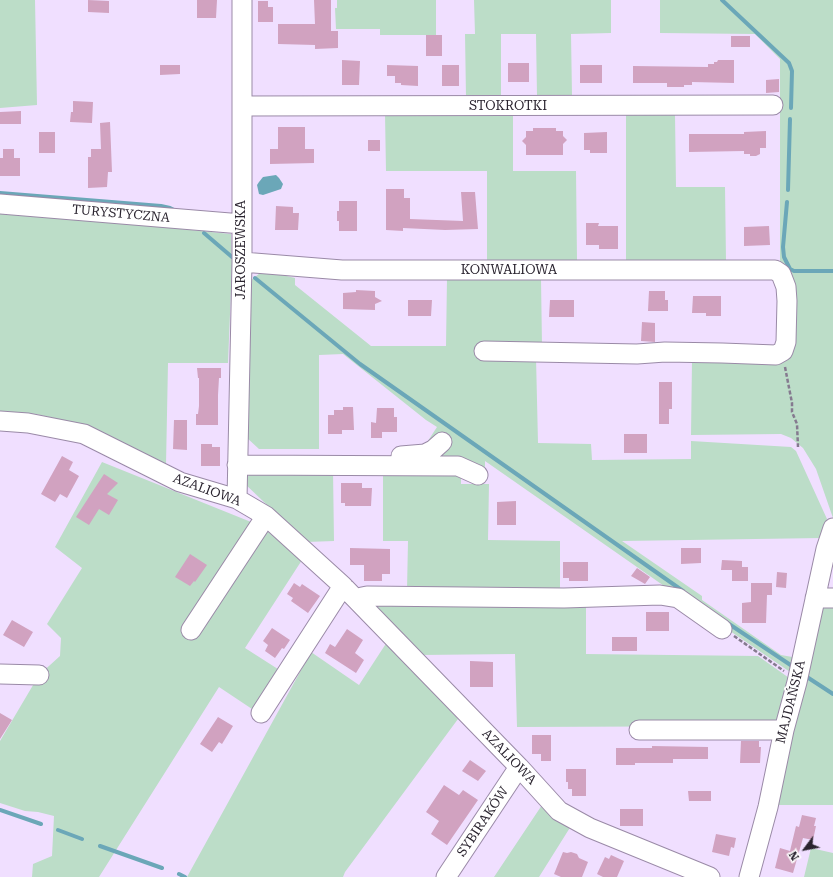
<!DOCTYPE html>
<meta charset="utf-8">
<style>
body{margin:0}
#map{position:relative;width:833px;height:877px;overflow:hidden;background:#f0dfff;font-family:"Roboto Serif",serif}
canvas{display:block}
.north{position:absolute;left:785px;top:829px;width:40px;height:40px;-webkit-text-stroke:3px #fff;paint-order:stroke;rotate:238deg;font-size:11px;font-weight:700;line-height:16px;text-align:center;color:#2a242f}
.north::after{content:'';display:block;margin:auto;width:14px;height:18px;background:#2a242f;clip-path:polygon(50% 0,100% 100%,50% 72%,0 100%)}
</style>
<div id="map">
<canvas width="833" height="877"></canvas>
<div class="north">N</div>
</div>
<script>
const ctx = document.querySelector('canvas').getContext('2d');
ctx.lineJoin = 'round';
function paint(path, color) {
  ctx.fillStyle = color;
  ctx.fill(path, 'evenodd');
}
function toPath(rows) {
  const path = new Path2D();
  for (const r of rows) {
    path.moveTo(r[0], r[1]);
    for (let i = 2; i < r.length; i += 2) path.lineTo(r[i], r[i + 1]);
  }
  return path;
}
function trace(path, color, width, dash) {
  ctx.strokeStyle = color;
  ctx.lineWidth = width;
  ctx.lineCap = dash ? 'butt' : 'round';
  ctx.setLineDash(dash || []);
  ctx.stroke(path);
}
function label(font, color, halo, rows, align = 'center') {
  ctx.font = font + ' "Roboto Serif",serif';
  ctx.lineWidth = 4;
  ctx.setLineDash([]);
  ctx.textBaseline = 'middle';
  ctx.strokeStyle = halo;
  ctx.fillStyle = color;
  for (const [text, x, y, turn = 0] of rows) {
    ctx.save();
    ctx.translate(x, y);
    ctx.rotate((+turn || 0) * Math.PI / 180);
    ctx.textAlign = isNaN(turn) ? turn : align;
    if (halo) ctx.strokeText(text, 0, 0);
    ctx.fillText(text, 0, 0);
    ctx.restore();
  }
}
paint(toPath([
 [0,0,35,0,37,105,0,108],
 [337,0,436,0,436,35,380,35,380,29,336,29,335,8,337,8],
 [474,0,611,0,611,33,571,34,572,96,537,96,536,34,501,34,501,97,466,97,465,34,475,34],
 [660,0,833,0,833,518,816,469,803,448,791,438,781,434,691,435,692,361,780,360,785,271,780,261,780,59,755,34,660,33],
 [385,114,513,114,513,171,576,171,577,260,487,260,487,171,386,171],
 [626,115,675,115,676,187,725,187,726,261,626,260],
 [0,213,151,226,231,234,232,265,228,363,168,363,166,465,78,424,36,414,0,411],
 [260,273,274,273,295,278,295,285,371,346,446,346,447,278,541,279,542,346,475,346,475,357,536,357,538,443,591,444,592,460,691,459,691,441,791,447,796,451,827,519,822,538,622,541,702,596,702,600,781,655,798,658,793,674,667,588,485,461,485,469,422,450,437,427,426,420,343,354,319,355,319,449,259,449,246,437,250,281],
 [102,462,261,526,302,560,245,648,281,671,255,711,219,687,99,877,32,877,33,864,52,856,54,816,38,812,25,811,0,803,0,741,39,675,60,656,61,638,47,624,82,568,55,547],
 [252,470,333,470,334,541,306,542,244,483],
 [383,470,461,471,461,484,489,484,488,540,560,541,560,590,407,590,408,541,383,541],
 [586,601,586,654,758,656,792,680,777,726,517,727,515,654,420,655,371,604],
 [821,604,833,604,833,805,772,805],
 [387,642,458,719,345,872,343,877,187,877,311,652,359,685],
 [544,802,571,826,539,877,494,877],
 [811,848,833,853,833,877,804,877]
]), '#bcddc8');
paint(toPath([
 [276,175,279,178,283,184,281,189,263,195,259,194,257,185,259,182,263,177]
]), '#6ba7b8');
trace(toPath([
 [722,0,789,63,792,71,791,108],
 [788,190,790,119],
 [0,193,161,206,170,208,176,211],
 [787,202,783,247,784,257,790,269,794,271,833,271],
 [204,233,232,257],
 [255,278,360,364,683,591],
 [726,622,792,666],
 [807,677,833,694],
 [0,810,41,824],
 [58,830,82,839],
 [100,846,162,868],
 [179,874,185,877]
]), '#6ba7b8', 4);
paint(toPath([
 [88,0,109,1,109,13,88,12],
 [197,0,217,0,216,18,197,18],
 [314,0,331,0,331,31,338,31,338,48,315,49,315,45,278,44,278,24,315,24],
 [258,1,268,1,268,7,273,7,273,22,258,22],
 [426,35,442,35,442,56,426,56],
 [731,36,750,36,750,47,731,47],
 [342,60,360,61,359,85,342,85],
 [718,60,734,60,734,83,692,82,692,85,684,85,684,87,667,87,667,83,633,83,633,66,708,67,708,64,714,64,714,62,717,62],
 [508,63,529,63,529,82,508,82],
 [160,65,180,65,180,74,160,75],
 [387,65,418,66,418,86,401,85,401,83,395,83,395,76,387,76],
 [442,65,459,65,459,86,442,86],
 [580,65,602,65,602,83,580,83],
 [779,79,779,92,766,93,766,80],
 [73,101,93,102,92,123,70,122,71,112,73,112],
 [21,111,21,124,0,124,0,112],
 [110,122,112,172,108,172,107,187,88,188,88,157,91,157,91,149,101,149,100,123],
 [278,127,305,127,305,149,314,149,314,163,270,164,270,149,278,149],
 [533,128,556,128,556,131,563,131,563,136,567,140,563,144,563,155,526,155,526,145,522,141,526,137,526,131,533,131],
 [766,131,766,148,760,148,760,154,756,156,750,156,750,154,744,154,744,151,689,152,689,134,744,134,744,132],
 [39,132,55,132,55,153,39,153],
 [607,132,607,153,590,153,590,150,584,150,584,133],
 [368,140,380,140,380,151,368,151],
 [3,149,14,149,14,158,20,158,20,176,0,176,0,158,3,158],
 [386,189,404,189,404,198,410,198,410,219,463,221,461,192,475,192,478,229,445,230,403,228,403,231,386,230],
 [339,201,357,201,357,231,339,231,339,221,337,221,337,211,339,211],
 [276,206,293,207,293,213,299,213,298,230,275,230],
 [586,223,599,223,598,226,618,226,618,249,599,249,599,245,586,245],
 [769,226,770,245,744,246,744,227],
 [356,290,375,291,375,297,382,301,375,304,375,310,343,309,343,293,356,292],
 [649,291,665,291,665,300,668,300,668,311,648,311],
 [693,296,721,296,721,316,706,316,706,313,692,313],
 [408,300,432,300,431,316,408,316],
 [550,300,574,300,574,317,549,317],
 [642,322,655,323,655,342,641,341],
 [197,368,221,368,221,378,219,378,218,395,218,425,196,425,196,414,198,414,199,406,199,378,198,378],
 [659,382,672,382,672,409,669,409,669,424,659,424],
 [343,407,353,407,354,430,342,430,342,434,328,434,328,415,334,415,334,410,343,410],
 [377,408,394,408,394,417,397,417,397,432,382,432,382,438,371,438,371,422,376,423],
 [174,420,187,420,187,450,173,449],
 [624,434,647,434,647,453,624,453],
 [201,444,212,444,212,447,220,447,220,466,201,466],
 [62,456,73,462,69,470,79,476,67,498,60,494,55,502,41,494],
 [104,474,118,483,107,494,118,500,109,515,99,509,89,525,76,517],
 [341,483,362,483,362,488,372,488,371,506,345,506,345,503,341,503],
 [516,501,516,525,497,525,497,502],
 [350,548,390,549,390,574,382,574,382,581,364,581,364,565,350,565],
 [681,548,701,548,701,563,681,564],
 [190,554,207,565,195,582,194,581,190,586,175,577],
 [722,560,742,561,742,567,748,567,748,581,732,581,732,570,721,570],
 [563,562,588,562,588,581,569,581,569,578,563,578],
 [637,568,650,577,645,584,631,576],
 [777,572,787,573,786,588,776,587],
 [294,583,300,587,302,584,320,596,308,613,291,601,293,598,287,594],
 [751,583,772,583,772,595,767,595,766,623,742,623,742,603,751,602],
 [646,612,669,612,669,631,646,631],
 [12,620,33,632,24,647,3,635],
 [272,628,290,640,284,649,282,648,275,658,265,651,268,645,263,641],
 [347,629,363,640,355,653,364,660,356,673,325,653,330,644,335,647],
 [612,637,637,637,637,651,612,651],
 [470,661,493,662,493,687,470,687],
 [0,713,12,720,0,739],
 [218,717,233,726,222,744,219,742,212,752,200,744],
 [532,735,551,735,551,761,541,761,541,754,532,754],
 [741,741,759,741,759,747,761,747,760,763,740,763],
 [652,746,708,747,708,759,673,759,673,763,635,763,635,765,616,765,616,748,652,748],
 [470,760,486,771,478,781,462,771],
 [566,769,586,769,586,796,572,796,572,789,568,789,568,782,566,782],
 [444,785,459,795,463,790,478,800,447,845,431,834,439,821,426,812],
 [688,791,711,791,711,801,689,801],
 [620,809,643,809,643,826,620,826],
 [802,815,816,818,814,826,816,826,813,840,803,838,793,873,775,868,780,848,790,851,796,826,799,827],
 [716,834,736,838,734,848,731,847,729,856,712,852],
 [563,852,567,853,571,852,577,854,579,858,588,862,582,877,561,877,554,874],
 [611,855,624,861,617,877,603,877,597,874,605,857,609,859]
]), '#d1a2c0');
const minor = toPath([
 [242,106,773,105],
 [0,204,242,224],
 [242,262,342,270,775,270,781,274,786,287,787,301,786,342,783,351,776,355,722,353,665,352,637,354,484,351],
 [0,421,28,423,84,434,180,482,237,499,266,516,343,586,519,767,559,811,590,828,710,877],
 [401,456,425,454,433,450,442,442],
 [237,465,458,466,478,475],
 [237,499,242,262,242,0],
 [815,598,833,598],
 [357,600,362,597,367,596,564,598,660,595,678,598,722,629],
 [191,630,266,516],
 [0,674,39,675],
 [261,713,343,586],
 [639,730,784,730],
 [446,877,519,767],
 [749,877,768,807,784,730,797,682,826,549,833,528]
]);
trace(minor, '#9a8aa7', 21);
trace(toPath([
 [785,367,792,403,792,412,797,424,798,447],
 [734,636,784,671]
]), '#857a8f', 2.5, [4, 2]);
trace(minor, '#fff', 19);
label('13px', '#2a242f', '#fff', [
 ["STOKROTKI",508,106],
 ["TURYSTYCZNA",121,214,5],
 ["JAROSZEWSKA",241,250,-90],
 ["KONWALIOWA",509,270],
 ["AZALIOWA",207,490,20],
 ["MAJDAŃSKA",791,702,-76],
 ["AZALIOWA",509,757,46],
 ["SYBIRAKÓW",483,822,-56]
]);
</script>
